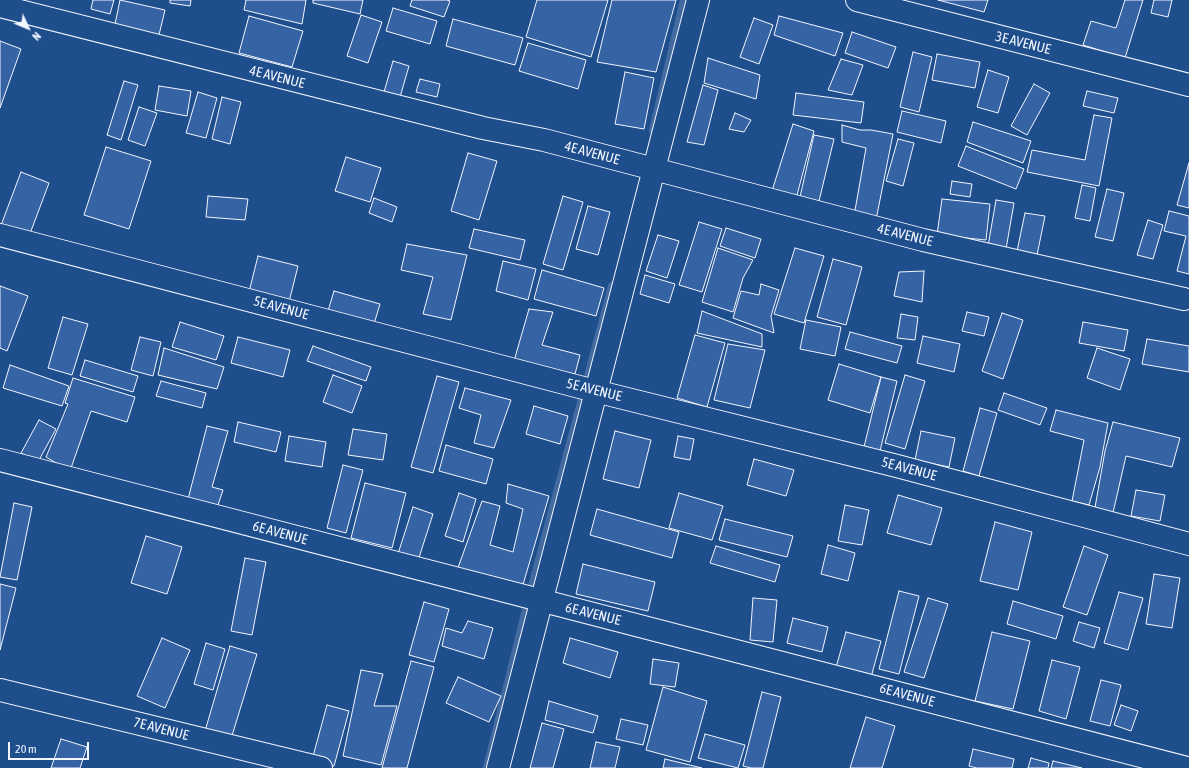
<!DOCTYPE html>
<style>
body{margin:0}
#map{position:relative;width:1189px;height:768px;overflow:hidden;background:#1f4e8c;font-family:"Asap Condensed",sans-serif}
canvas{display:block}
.north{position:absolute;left:8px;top:8px;width:40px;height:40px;-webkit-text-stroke:3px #1f4e8c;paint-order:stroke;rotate:134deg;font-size:11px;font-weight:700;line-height:16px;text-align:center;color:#f2f6ff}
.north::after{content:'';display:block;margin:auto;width:14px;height:18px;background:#f2f6ff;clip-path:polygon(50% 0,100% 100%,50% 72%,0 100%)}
.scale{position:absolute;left:8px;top:742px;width:81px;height:18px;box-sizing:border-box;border:2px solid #f2f6ff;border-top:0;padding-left:5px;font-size:12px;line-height:14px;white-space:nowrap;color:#f2f6ff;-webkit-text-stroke:3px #1f4e8c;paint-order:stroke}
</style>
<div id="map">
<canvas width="1189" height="768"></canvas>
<div class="north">N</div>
<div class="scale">20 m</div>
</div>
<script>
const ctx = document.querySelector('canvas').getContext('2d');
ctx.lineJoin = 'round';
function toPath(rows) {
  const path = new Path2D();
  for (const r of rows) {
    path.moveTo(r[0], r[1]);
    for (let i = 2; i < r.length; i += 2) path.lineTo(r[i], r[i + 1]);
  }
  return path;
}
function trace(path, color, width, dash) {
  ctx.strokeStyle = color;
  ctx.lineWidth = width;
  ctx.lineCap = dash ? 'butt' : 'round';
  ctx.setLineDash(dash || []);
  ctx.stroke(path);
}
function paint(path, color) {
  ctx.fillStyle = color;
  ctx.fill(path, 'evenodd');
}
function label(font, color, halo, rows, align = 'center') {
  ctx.font = font + ' "Asap Condensed",sans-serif';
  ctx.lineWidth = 3;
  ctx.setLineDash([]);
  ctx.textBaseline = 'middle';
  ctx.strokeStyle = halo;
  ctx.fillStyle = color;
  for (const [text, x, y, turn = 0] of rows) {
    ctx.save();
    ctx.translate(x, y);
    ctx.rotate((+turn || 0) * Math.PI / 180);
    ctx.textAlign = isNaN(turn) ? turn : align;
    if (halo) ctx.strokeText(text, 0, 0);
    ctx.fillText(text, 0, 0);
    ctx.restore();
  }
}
trace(toPath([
 [653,130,684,0],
 [487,768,528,601,612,286]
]), '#446ba0', 8);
const building = toPath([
 [93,0,114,0,110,14,91,9,93,0],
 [120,0,165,10,158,39,114,29,120,0],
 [170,0,191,0,190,6,170,3,170,0],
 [246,0,306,0,302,24,244,10,246,0],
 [313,0,363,0,360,14,313,3,313,0],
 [412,0,447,0,450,1,444,17,410,6,412,0],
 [537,0,608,0,591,57,526,37,537,0],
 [612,0,676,0,656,72,597,62,612,0],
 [938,0,988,0,984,12,938,0],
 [1125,0,1143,0,1125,58,1083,45,1091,21,1116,28,1125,0],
 [1154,0,1172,0,1168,17,1151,13,1154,0],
 [393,8,437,21,430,44,386,31,393,8],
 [361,15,382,22,368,63,347,56,361,15],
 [249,16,303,31,292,67,239,53,249,16],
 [779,16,843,33,835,56,774,35,779,16],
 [754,18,773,25,759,64,740,57,754,18],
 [453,19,523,38,515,65,446,46,453,19],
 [852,32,896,47,888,68,845,53,852,32],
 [0,41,21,49,0,108,0,41],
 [528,43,586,60,578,89,519,71,528,43],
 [913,52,932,57,919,112,900,107,913,52],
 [937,54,980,62,975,88,932,80,937,54],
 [708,58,760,75,756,99,704,83,708,58],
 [841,59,863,65,852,95,828,90,841,59],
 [393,61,409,66,400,97,384,92,393,61],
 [988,70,1009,77,998,113,977,107,988,70],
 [625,72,654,78,644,129,615,124,625,72],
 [420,79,440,84,437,97,416,92,420,79],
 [124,81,138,85,121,140,107,135,124,81],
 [1034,84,1050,93,1027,135,1011,126,1034,84],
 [703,85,718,90,704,145,687,142,703,85],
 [159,86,191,91,187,116,155,110,159,86],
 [1087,91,1118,98,1114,113,1083,106,1087,91],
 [198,92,217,98,206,138,186,133,198,92],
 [796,93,864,102,861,123,793,115,796,93],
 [222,97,241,102,230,144,212,139,222,97],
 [139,107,157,113,145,146,128,140,139,107],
 [902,111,946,121,941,143,897,132,902,111],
 [735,113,751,120,744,132,729,129,735,113],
 [1094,115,1112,118,1099,186,1027,172,1032,150,1085,160,1094,115],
 [973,122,1031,141,1023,163,967,142,973,122],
 [793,124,814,131,797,195,771,194,793,124],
 [842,125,860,130,871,130,893,134,876,220,854,216,866,148,842,142,842,125],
 [814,135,834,139,819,201,800,197,814,135],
 [898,139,914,143,903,186,886,181,898,139],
 [966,146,1024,169,1016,189,958,166,966,146],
 [106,147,151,161,129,229,84,215,106,147],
 [468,153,497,161,479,220,451,211,468,153],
 [346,157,381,168,370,202,335,191,346,157],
 [1189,163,1189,208,1177,205,1189,163],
 [21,172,49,183,28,239,0,228,21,172],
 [952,181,972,184,970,197,950,194,952,181],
 [1082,185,1096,188,1090,221,1075,218,1082,185],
 [1107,189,1124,193,1113,241,1095,237,1107,189],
 [208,196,248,199,245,220,206,217,208,196],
 [563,196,583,202,563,270,543,264,563,196],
 [374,198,397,207,392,222,369,213,374,198],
 [942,199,990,204,986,240,937,235,942,199],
 [996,200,1014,203,1006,249,988,246,996,200],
 [588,206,610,212,598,255,576,249,588,206],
 [1169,211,1189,216,1189,274,1177,271,1186,236,1164,231,1169,211],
 [1025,213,1045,216,1036,260,1016,256,1025,213],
 [1148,220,1163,225,1153,259,1137,255,1148,220],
 [699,222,722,229,702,292,679,285,699,222],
 [726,228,761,239,755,258,720,246,726,228],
 [474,229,525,240,520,260,469,248,474,229],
 [658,235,679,241,667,278,646,271,658,235],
 [407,244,467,255,451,320,423,314,433,277,401,270,407,244],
 [718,248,753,260,743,278,733,312,702,302,718,248],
 [795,248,824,256,804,323,774,314,795,248],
 [258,256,298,266,289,302,249,292,258,256],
 [833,259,862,267,846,325,817,317,833,259],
 [503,261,536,269,528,300,496,291,503,261],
 [542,270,604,288,596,316,534,299,542,270],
 [924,271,922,302,894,296,899,272,924,271],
 [645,275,675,284,669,303,640,294,645,275],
 [761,284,779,290,771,316,774,333,733,318,741,291,759,295,761,284],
 [0,286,28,296,7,351,0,348,0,286],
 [334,291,380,304,374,324,328,311,334,291],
 [529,309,553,312,542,345,580,355,575,374,514,361,529,309],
 [702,311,762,334,762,347,697,333,702,311],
 [967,312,989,317,984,336,962,331,967,312],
 [1002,313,1023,320,1003,379,982,371,1002,313],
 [901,314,918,317,915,340,897,338,901,314],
 [63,317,88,324,72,375,48,368,63,317],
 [806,320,841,327,835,356,800,349,806,320],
 [180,322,224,336,216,360,172,347,180,322],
 [1083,322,1128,330,1124,351,1079,343,1083,322],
 [850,332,902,346,897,363,845,349,850,332],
 [695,335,725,343,707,407,677,398,695,335],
 [923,336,960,344,954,372,917,363,923,336],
 [140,337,161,342,153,376,131,370,140,337],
 [238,337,290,350,283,377,231,363,238,337],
 [1147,339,1189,346,1189,372,1142,364,1147,339],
 [728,344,765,350,750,408,714,400,728,344],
 [313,346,371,367,366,381,307,361,313,346],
 [164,348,224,367,217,389,158,375,164,348],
 [1097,348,1130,359,1120,390,1087,378,1097,348],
 [85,360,138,376,133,392,80,376,85,360],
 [839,364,881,377,870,413,828,400,839,364],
 [10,365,69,386,62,406,3,388,10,365],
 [333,375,362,386,352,413,323,402,333,375],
 [905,375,925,381,905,449,885,443,905,375],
 [437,376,459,382,433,473,411,467,437,376],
 [881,377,897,381,880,451,864,447,881,377],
 [73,378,135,397,127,422,91,411,70,471,46,457,68,404,65,403,73,378],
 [161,381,206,393,202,408,156,396,161,381],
 [465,388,511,400,494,448,474,443,481,415,459,408,465,388],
 [1004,393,1047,408,1040,425,998,410,1004,393],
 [534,406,568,416,560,444,526,434,534,406],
 [980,408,997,413,979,476,963,471,980,408],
 [1056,410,1108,423,1100,467,1089,505,1072,501,1084,440,1050,431,1056,410],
 [39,420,56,429,38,462,21,453,39,420],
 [238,422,281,432,276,452,234,442,238,422],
 [1113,422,1180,438,1172,467,1126,456,1112,517,1094,513,1105,451,1113,422],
 [207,426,228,431,212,487,223,490,217,508,188,499,207,426],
 [353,429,387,434,383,460,348,455,353,429],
 [615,431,651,440,639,488,603,479,615,431],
 [921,431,955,438,949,467,915,460,921,431],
 [289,436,326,442,322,467,285,461,289,436],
 [678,436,694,439,690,460,674,457,678,436],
 [446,445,493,459,486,484,439,471,446,445],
 [754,459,794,470,786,496,747,485,754,459],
 [343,465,363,470,346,533,327,528,343,465],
 [365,483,406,493,392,548,351,538,365,483],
 [508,484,549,496,522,588,455,576,482,501,500,506,490,545,513,552,523,509,506,503,508,484],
 [1136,490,1165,495,1160,521,1131,516,1136,490],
 [459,493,476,499,463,542,445,536,459,493],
 [679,493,723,506,712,540,669,528,679,493],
 [898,495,942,508,931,545,887,533,898,495],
 [14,503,32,507,17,580,0,577,14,503],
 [845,505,869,510,862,545,838,541,845,505],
 [413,507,433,514,416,567,396,560,413,507],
 [597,509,679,532,672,558,590,535,597,509],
 [725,519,793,536,787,557,719,540,725,519],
 [995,522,1032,532,1018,590,980,581,995,522],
 [146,536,182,547,167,594,131,583,146,536],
 [828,545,855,553,848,581,821,574,828,545],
 [716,546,780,565,775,582,710,563,716,546],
 [1084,546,1108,555,1087,615,1063,607,1084,546],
 [245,558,266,562,252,635,231,631,245,558],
 [583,564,655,582,648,611,576,594,583,564],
 [1154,574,1180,578,1172,628,1146,624,1154,574],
 [0,584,16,588,0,650,0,584],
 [899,591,919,596,899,674,879,669,899,591],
 [1119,592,1143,598,1128,650,1104,643,1119,592],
 [753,598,777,600,773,642,750,640,753,598],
 [928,598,948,604,924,678,904,672,928,598],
 [1013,601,1063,616,1056,639,1007,624,1013,601],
 [424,602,449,609,434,662,409,655,424,602],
 [793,618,828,627,822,652,787,643,793,618],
 [468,621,493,628,484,659,442,646,446,628,462,633,468,621],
 [1079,622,1100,628,1094,648,1073,641,1079,622],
 [846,632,881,641,870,681,835,671,846,632],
 [992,632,1030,641,1013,709,975,701,992,632],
 [162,638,190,650,165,708,137,696,162,638],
 [570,638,618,652,610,678,563,663,570,638],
 [206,643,225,649,213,690,194,684,206,643],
 [230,646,257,654,231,739,205,731,230,646],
 [653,659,679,663,675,687,650,684,653,659],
 [1052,660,1080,667,1066,719,1039,711,1052,660],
 [411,661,434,667,407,768,382,768,411,661],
 [361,670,383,674,374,706,397,706,381,765,343,756,361,670],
 [458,677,501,696,489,722,446,703,458,677],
 [1101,680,1121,685,1110,726,1090,721,1101,680],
 [663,687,707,701,690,762,646,750,663,687],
 [762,692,781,697,763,768,751,768,743,766,762,692],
 [549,701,598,716,593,733,545,720,549,701],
 [327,705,349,711,334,766,312,760,327,705],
 [1121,705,1138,711,1131,731,1114,725,1121,705],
 [866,717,895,726,882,768,850,768,866,717],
 [621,719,648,725,643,745,616,739,621,719],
 [542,723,564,729,553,768,530,768,542,723],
 [705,734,745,745,738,768,698,758,705,734],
 [61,739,87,747,80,768,51,768,61,739],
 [596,742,620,747,615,768,590,768,596,742],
 [973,749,1014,759,1012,768,977,768,969,766,973,749],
 [1031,758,1049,763,1048,768,1028,768,1031,758],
 [665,759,702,768,663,768,665,759],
 [1053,761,1082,768,1051,768,1053,761]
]);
paint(building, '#3563a3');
trace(building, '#f2f6ff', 1);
const street = toPath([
 [857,0,1189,85],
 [0,6,483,128,544,140,923,240,1184,299],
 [0,235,591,390,897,466,1189,544],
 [0,460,1187,768],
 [0,690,321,768],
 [498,768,698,0]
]);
trace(street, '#f2f6ff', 24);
trace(street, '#1f4e8c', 22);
label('14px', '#f2f6ff', '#1f4e8c', [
 ["3E AVENUE",1023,43,14],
 ["4E AVENUE",277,77,14],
 ["4E AVENUE",592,153,15],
 ["4E AVENUE",905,235,14],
 ["5E AVENUE",281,308,15],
 ["5E AVENUE",594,390,14],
 ["5E AVENUE",909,469,15],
 ["6E AVENUE",280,533,15],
 ["6E AVENUE",593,614,14],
 ["6E AVENUE",907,695,15],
 ["7E AVENUE",161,729,14]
]);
</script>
